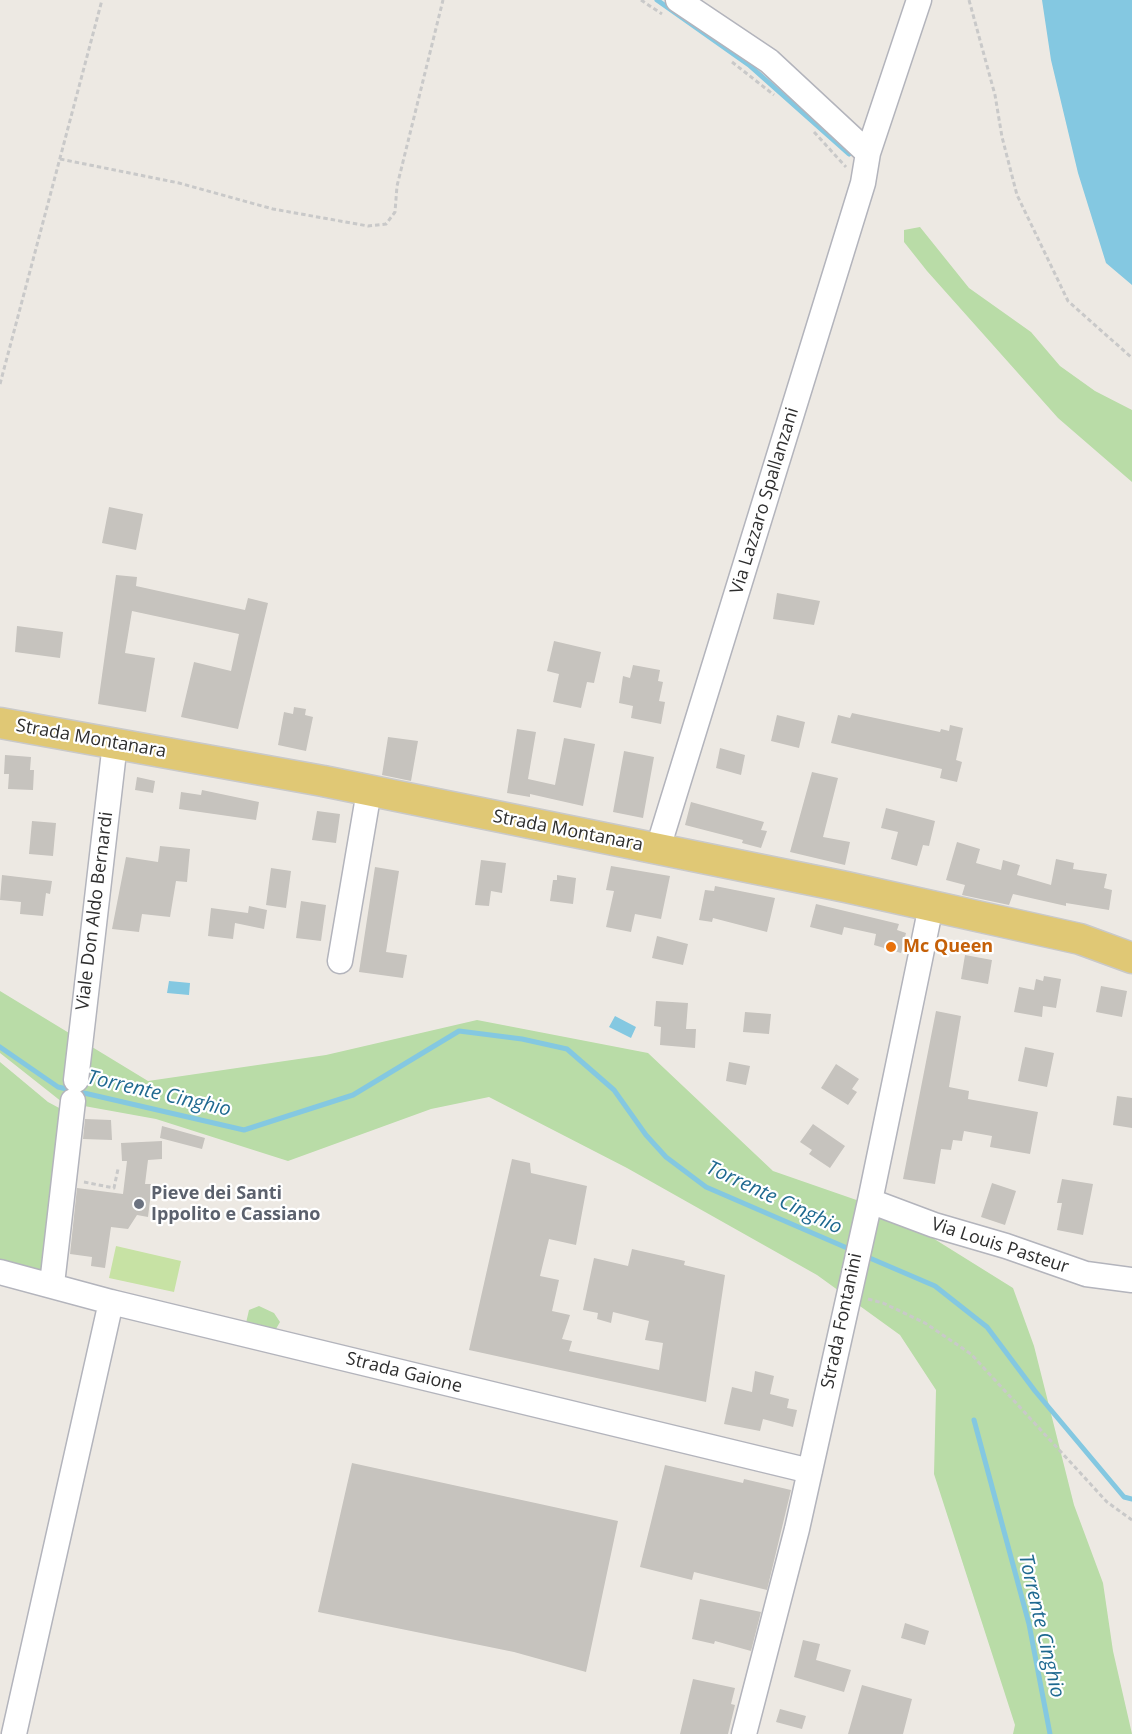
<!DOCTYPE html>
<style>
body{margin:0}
canvas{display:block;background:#ede9e3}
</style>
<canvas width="1132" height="1734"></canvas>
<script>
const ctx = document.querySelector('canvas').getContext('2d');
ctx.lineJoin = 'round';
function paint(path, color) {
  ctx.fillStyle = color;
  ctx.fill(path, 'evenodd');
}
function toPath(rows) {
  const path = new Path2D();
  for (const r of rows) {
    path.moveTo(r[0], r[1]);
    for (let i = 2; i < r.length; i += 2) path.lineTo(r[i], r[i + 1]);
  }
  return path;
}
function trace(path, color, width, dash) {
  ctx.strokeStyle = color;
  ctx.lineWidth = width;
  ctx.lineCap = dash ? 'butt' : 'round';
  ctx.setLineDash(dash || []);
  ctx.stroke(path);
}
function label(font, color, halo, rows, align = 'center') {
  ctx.font = font + ' "Open Sans",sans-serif';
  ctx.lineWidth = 4.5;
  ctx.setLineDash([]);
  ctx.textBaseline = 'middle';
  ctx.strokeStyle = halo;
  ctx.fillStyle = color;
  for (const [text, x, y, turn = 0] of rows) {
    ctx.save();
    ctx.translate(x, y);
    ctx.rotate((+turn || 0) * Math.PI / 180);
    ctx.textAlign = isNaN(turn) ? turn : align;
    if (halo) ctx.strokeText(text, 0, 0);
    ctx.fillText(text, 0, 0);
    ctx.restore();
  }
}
paint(toPath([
 [920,227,969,288,1031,332,1060,366,1095,391,1132,410,1132,482,1058,418,927,271,904,242,904,230],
 [0,991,148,1081,326,1055,477,1020,648,1053,773,1171,891,1212,1013,1288,1034,1346,1074,1505,1103,1583,1113,1651,1132,1734,1013,1734,1015,1725,934,1474,936,1390,900,1335,817,1275,627,1168,489,1097,431,1109,288,1161,156,1119,62,1102,0,1053],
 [0,1062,48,1102,61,1109,51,1229,40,1278,0,1268],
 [259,1306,274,1313,280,1322,273,1334,246,1323,249,1310]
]), '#b9dca7');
paint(toPath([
 [116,1246,181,1261,174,1292,109,1278]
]), '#c7e2a4');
paint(toPath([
 [1042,0,1132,0,1132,285,1106,263,1078,173,1051,60],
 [169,981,190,983,189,995,167,993],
 [615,1016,636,1027,631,1038,609,1027]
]), '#84c8e1');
trace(toPath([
 [657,0,749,65,849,154],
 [0,1047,58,1087,244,1130,353,1095,459,1031,522,1039,567,1049,614,1090,646,1135,666,1157,706,1187,854,1251],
 [865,1256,935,1286,987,1327,1035,1391,1124,1497,1132,1499],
 [974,1420,1029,1624,1050,1734]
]), '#84c8e1', 5);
paint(toPath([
 [109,507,143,514,136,550,102,543],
 [116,575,137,577,136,586,245,610,248,598,268,603,238,729,181,717,194,662,231,671,239,634,132,611,125,653,155,658,146,712,98,704],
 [777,593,820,601,814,625,773,619],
 [17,626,63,632,60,658,15,652],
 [554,641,601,652,594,683,587,682,581,708,553,702,559,674,547,671],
 [633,665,660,670,658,681,663,682,659,701,665,702,661,724,631,718,633,706,619,703,623,676,630,678],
 [294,707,306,709,305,715,313,717,306,751,278,745,284,712,293,714],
 [852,713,940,732,941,729,949,731,950,725,963,728,956,760,962,762,957,782,940,778,942,769,831,743,838,715,850,718],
 [777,715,805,722,799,748,771,741],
 [517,729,536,732,528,779,555,785,564,738,595,744,583,806,530,794,530,797,507,793],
 [388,737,418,741,411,781,382,775],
 [720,748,745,755,741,775,716,768],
 [624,751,654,757,643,818,613,812],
 [5,755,31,757,30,770,34,770,33,790,8,789,9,774,4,774],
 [812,772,838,778,823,837,850,842,845,865,790,852],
 [137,777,155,781,153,793,135,790],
 [202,790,259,802,256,820,179,809,181,792,201,795],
 [691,802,764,822,761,830,767,831,761,848,742,843,743,840,685,825],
 [886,808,935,821,929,846,923,845,917,866,891,859,898,832,881,828],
 [317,811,340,814,336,843,312,840],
 [32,821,56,823,53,856,29,854],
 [957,842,980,849,976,863,1001,870,1003,860,1020,865,1017,875,1051,885,1056,859,1074,863,1073,869,1107,874,1104,888,1112,890,1109,910,1066,903,1066,906,1013,894,1009,905,962,895,965,885,946,880],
 [160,846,190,849,187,882,176,881,170,917,142,914,139,932,112,929,126,857,158,862],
 [481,860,506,863,502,893,491,891,489,906,475,905],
 [611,866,670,876,661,919,635,914,631,932,606,927,614,891,606,890],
 [375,867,399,871,386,952,407,955,403,978,359,972],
 [271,868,291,871,286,908,266,905],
 [2,875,52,881,50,894,46,893,43,916,20,914,21,902,0,900],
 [557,875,576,878,573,904,550,901,553,880,557,880],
 [715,886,775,898,767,932,713,918,712,922,699,920,705,890,714,891],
 [301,901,326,905,321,941,296,938],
 [816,904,899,924,897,930,906,933,901,953,874,945,876,934,844,927,842,935,810,927],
 [249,906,267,910,264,929,235,923,233,939,208,936,211,908,248,913],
 [657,936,688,944,683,965,652,958],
 [965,955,992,960,988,984,961,979],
 [1044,976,1061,979,1056,1008,1043,1006,1042,1017,1014,1012,1019,987,1034,990,1036,979,1043,981],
 [1101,986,1127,991,1122,1017,1096,1012],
 [656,1001,688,1003,686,1029,696,1029,695,1048,660,1045,661,1027,654,1026],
 [936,1011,961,1016,949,1087,969,1091,968,1099,1038,1112,1030,1154,990,1147,992,1136,964,1131,962,1141,953,1140,951,1150,941,1149,935,1184,903,1179],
 [745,1012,771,1014,769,1034,743,1032],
 [1025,1047,1054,1053,1047,1087,1018,1081],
 [729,1062,750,1066,746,1085,726,1081],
 [836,1064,859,1079,852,1089,857,1092,848,1105,821,1088],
 [1117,1096,1132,1098,1132,1128,1113,1125],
 [85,1119,111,1120,112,1140,83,1139],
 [813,1124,845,1146,830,1168,809,1154,812,1150,800,1142],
 [162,1126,205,1138,202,1149,160,1138],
 [162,1141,162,1159,148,1160,145,1184,152,1184,148,1217,137,1215,128,1229,111,1227,105,1268,91,1266,92,1257,70,1254,77,1188,123,1194,127,1161,122,1161,121,1143],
 [512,1159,530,1163,531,1173,587,1186,576,1245,549,1239,540,1276,559,1280,552,1311,570,1315,562,1339,572,1341,569,1351,659,1370,663,1343,645,1340,649,1321,613,1312,611,1323,597,1319,598,1313,583,1310,594,1258,628,1266,632,1249,685,1261,684,1265,725,1275,706,1402,469,1350],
 [1062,1179,1093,1184,1083,1235,1057,1230,1062,1203,1057,1203],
 [992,1183,1016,1191,1005,1225,981,1217],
 [755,1371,774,1376,770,1394,789,1399,787,1408,797,1410,793,1427,763,1419,760,1431,724,1424,732,1387,752,1392],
 [352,1463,618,1521,586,1672,514,1652,318,1612],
 [665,1465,743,1483,744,1479,791,1490,767,1590,694,1572,692,1580,640,1567],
 [700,1599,761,1612,751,1651,715,1641,714,1644,692,1639],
 [905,1623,929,1631,925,1645,901,1638],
 [803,1640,820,1644,816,1660,851,1670,844,1692,794,1677],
 [693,1679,735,1688,731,1704,735,1705,728,1734,680,1734],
 [862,1685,912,1699,903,1734,848,1734],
 [780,1709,806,1716,802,1729,776,1722]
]), '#c6c3be');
const minor = toPath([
 [678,0,769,61,868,153],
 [658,848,863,183,868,153,919,0],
 [340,961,369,791],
 [76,1080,115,743],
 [870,1201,934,1225,1006,1246,1086,1274,1132,1280],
 [0,1272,111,1302,810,1471],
 [52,1284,73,1101],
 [14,1734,111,1302],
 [744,1734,797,1529,870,1201,931,906]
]);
const major = toPath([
 [0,723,323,781,846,887,1080,939,1132,958]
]);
trace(minor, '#b3b4bc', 27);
trace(major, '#c9c9c9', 33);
trace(toPath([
 [641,0,662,14],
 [969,0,995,95,1002,137,1017,195,1068,301,1132,358],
 [732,62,774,95],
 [814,132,846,167],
 [60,159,179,183,273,209,368,226,386,224,395,212,397,186,443,0],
 [0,384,102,0],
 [84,1182,114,1188,118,1169],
 [868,1299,883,1303,925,1323,971,1354,1107,1502,1132,1520]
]), '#c9c9c9', 3, [4.5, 3]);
trace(minor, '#fff', 24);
trace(major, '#e0c875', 30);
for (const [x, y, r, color] of [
 [891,947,6,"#e8710a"],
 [139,1204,6,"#6b7280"]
]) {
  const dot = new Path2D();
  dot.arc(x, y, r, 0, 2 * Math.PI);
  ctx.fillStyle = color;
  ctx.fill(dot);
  trace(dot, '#fff', 2);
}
label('18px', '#2e2e2e', '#fff', [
 ["Via Lazzaro Spallanzani",765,501,-73],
 ["Strada Montanara",91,739,10],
 ["Strada Montanara",568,831,11],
 ["Viale Don Aldo Bernardi",95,911,-83],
 ["Via Louis Pasteur",1000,1246,18],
 ["Strada Fontanini",842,1321,-78],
 ["Strada Gaione",404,1373,14]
]);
label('bold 18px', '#c56008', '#fff', [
 ["Mc Queen",903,947]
], 'left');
label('bold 18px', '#5b616d', '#fff', [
 ["Pieve dei Santi",151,1194],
 ["Ippolito e Cassiano",151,1215]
], 'left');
label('italic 20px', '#1f6990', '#fff', [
 ["Torrente Cinghio",159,1094,13],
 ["Torrente Cinghio",774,1198,25],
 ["Torrente Cinghio",1041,1626,77]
]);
</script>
